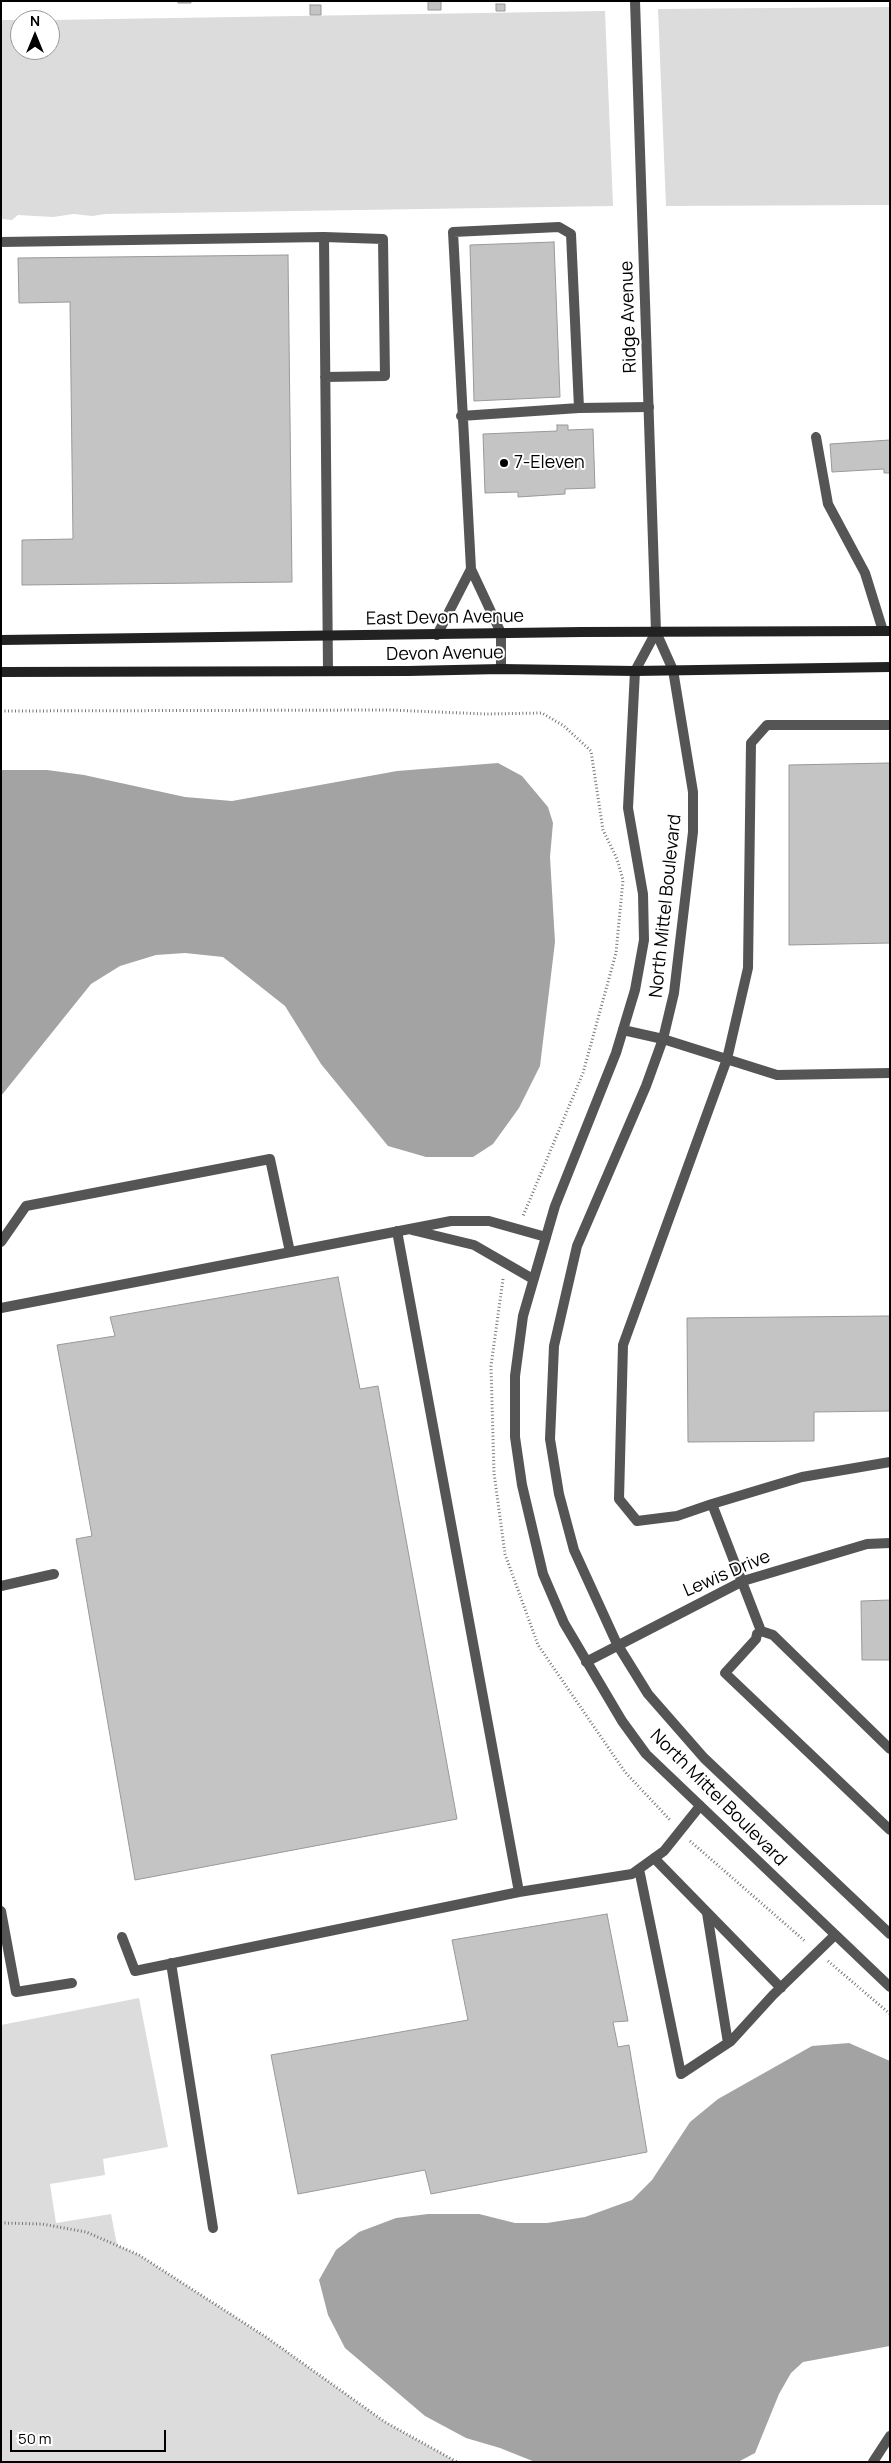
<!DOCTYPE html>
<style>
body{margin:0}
#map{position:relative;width:891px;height:2463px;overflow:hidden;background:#fff;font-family:Manrope,sans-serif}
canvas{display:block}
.frame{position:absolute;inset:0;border:2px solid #000;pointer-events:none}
.north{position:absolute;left:10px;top:10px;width:50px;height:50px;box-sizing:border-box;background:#fff;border:1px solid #999;border-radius:50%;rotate:0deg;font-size:14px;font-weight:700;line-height:20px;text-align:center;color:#000}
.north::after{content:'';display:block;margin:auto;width:18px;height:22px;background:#000;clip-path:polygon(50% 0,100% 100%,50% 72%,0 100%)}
.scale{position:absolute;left:10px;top:2430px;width:156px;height:22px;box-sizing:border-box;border:2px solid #000;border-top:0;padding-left:6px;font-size:15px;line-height:18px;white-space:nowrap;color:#000;-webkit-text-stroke:4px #fff;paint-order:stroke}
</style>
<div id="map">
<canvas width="891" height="2463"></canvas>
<div class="frame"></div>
<div class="north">N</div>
<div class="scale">50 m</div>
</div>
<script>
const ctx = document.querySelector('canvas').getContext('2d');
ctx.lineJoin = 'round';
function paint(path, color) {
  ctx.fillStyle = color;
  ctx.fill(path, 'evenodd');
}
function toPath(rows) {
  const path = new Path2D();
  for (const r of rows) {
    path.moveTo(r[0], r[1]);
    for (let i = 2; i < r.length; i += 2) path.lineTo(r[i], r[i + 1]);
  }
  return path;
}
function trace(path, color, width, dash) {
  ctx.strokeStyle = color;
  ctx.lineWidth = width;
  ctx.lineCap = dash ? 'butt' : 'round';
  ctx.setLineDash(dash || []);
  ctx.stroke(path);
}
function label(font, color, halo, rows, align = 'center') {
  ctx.font = font + ' Manrope,sans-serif';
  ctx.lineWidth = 4;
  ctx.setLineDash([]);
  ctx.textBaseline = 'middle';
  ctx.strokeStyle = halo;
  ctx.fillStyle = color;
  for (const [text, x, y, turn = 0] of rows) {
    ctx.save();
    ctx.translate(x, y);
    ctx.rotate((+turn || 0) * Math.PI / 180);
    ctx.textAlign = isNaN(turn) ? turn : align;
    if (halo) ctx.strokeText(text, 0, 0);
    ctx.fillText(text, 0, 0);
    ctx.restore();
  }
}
paint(toPath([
 [890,7,890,205,666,206,658,9],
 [605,11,613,206,106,214,92,216,74,214,53,217,18,215,12,220,1,219,1,20,20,20,20,50,50,50,50,20],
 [139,1998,168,2147,103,2159,105,2175,50,2184,56,2223,111,2214,117,2245,139,2255,266,2337,385,2422,457,2462,1,2462,1,2025]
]), '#dcdcdc');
paint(toPath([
 [498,763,522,776,548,807,553,823,550,857,555,942,540,1066,519,1108,493,1144,473,1157,426,1157,388,1146,321,1064,285,1006,223,957,185,953,156,955,120,966,91,984,1,1096,1,770,47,770,84,775,185,797,232,801,397,771],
 [849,2043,890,2061,890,2346,803,2362,791,2373,779,2394,755,2453,738,2462,535,2462,500,2448,466,2438,425,2416,345,2348,328,2315,319,2280,336,2250,359,2232,396,2218,428,2214,479,2214,515,2223,547,2223,585,2217,632,2200,652,2180,690,2122,718,2099,812,2046]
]), '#a3a3a3');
const building = toPath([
 [178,1,191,1,191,3,178,3,178,1],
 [428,1,441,1,441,10,428,10,428,1],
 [496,4,505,4,505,11,496,11,496,4],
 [310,5,321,5,321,15,310,15,310,5],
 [554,242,560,397,474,401,470,245,554,242],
 [288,255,292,582,22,585,22,540,73,539,70,302,19,303,18,258,288,255],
 [557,425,568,425,568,430,593,429,595,488,565,489,565,494,518,497,518,492,485,493,483,434,557,431,557,425],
 [890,440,890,473,884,473,884,469,832,472,830,444,890,440],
 [890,763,890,943,789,945,789,765,890,763],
 [338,1277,360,1389,378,1386,457,1819,135,1880,76,1539,92,1536,57,1345,115,1336,110,1317,338,1277],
 [890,1316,890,1411,814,1412,814,1441,688,1442,687,1318,890,1316],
 [890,1600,890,1660,862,1660,861,1601,890,1600],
 [607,1914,628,2021,613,2022,618,2047,629,2045,647,2152,431,2194,425,2170,298,2194,271,2055,468,2020,452,1940,607,1914]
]);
paint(building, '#c4c4c4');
trace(building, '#999', 1);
trace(toPath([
 [1,711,390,710,485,714,542,713,564,726,591,751,603,830,617,859,623,880,616,953,583,1073,523,1216],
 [503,1279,491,1366,494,1473,505,1554,538,1645,625,1772,670,1820],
 [690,1841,806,1942],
 [828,1961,890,2014],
 [1,2223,42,2224,86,2232,139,2255,266,2337,385,2422,457,2462]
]), '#777', 3, [1, 2.5]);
trace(toPath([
 [324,237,383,239,385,376,325,377],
 [1,242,324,237,328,670],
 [461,416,579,408],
 [816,437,828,504,865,573,883,631],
 [437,635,471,569],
 [501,669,501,633,471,569,453,232,559,227,571,234,579,408,649,407],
 [623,1030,663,1039,777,1075,890,1073],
 [412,1230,474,1245,533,1279],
 [1,1242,26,1206,270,1159,290,1252],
 [1,1308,451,1221,489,1221,546,1237],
 [712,1504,802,1477,890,1462],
 [1,1586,54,1574],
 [761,1631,712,1504,677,1516,637,1521,619,1499,623,1345,727,1059,748,968,751,743,767,725,890,725],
 [890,1749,773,1635,761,1631,757,1634,756,1639,725,1673,890,1830],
 [654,1858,781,1988],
 [639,1869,681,2074,731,2041,773,1995,835,1935],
 [519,1892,632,1874,664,1851,700,1806],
 [1,1911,16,1992,72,1983],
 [707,1913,728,2043],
 [122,1937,135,1971,519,1892,397,1231],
 [171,1963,213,2228],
 [873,2462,890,2436]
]), '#555', 10);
trace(toPath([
 [635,1,656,632,673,670,693,792,693,832,674,993,663,1039,646,1086,577,1246,554,1346,550,1439,559,1494,574,1550,617,1644,648,1694,704,1758,890,1934],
 [656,632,635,671,628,808,643,894,644,940,635,990,616,1053,555,1206,523,1316,515,1376,515,1437,522,1485,543,1574,564,1623,622,1721,646,1754,890,1987],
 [586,1662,743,1581,867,1544,890,1543]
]), '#555', 10);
trace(toPath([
 [1,640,582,632,890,631],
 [1,672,408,671,501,669,635,671,890,667]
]), '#222', 10);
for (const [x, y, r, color] of [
 [504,463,5,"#000"]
]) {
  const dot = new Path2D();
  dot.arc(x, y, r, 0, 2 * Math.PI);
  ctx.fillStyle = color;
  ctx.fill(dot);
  trace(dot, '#fff', 2);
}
label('18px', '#000', '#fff', [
 ["Ridge Avenue",629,317,-92],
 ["East Devon Avenue",445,618,-1],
 ["Devon Avenue",445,654,-1],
 ["North Mittel Boulevard",666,906,-84],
 ["Lewis Drive",727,1574,-23],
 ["North Mittel Boulevard",718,1798,45]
]);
label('18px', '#000', '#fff', [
 ["7-Eleven",514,463]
], 'left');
</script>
